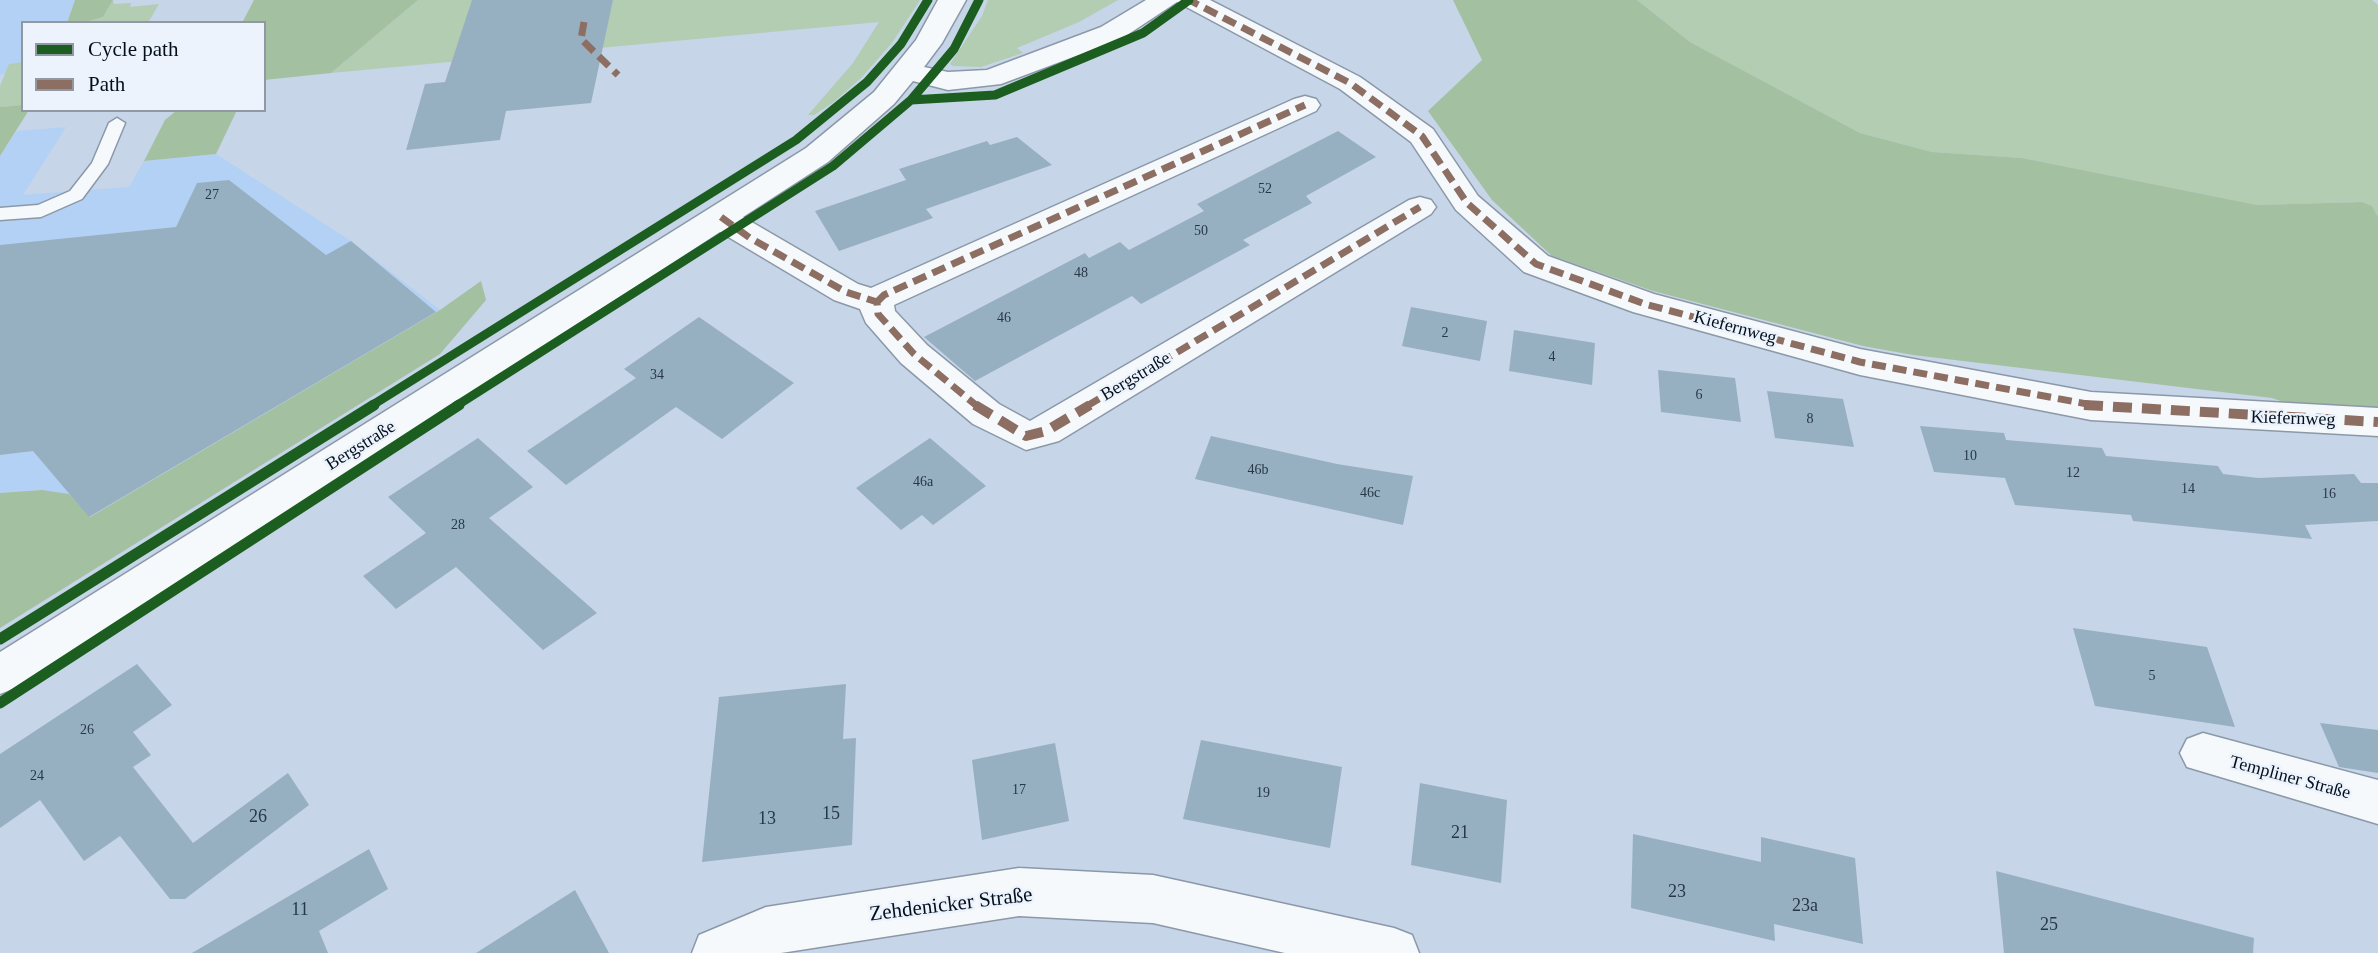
<!DOCTYPE html>
<meta charset="utf-8">
<style>
body{margin:0}
#map{position:relative;width:2378px;height:953px;overflow:hidden;background:#c6d5e8;font-family:Georgia,serif}
canvas{display:block}
.legend{position:absolute;left:21px;top:21px;width:245px;height:91px;box-sizing:border-box;background:#ecf3fc;border:2px solid #8f98a3;margin:0;padding:9px 12px;list-style:none;font-size:21px;color:#030f1d}
.legend li{display:flex;align-items:center;gap:14px;height:35px}
.legend b{width:35px;border:2px solid #8f98a3}
</style>
<div id="map">
<canvas width="2378" height="953"></canvas>
<ul class="legend">
<li><b style="height:9px;background:#1b5e20"></b>Cycle path</li>
<li><b style="height:9px;background:#8d6e63"></b>Path</li>
</ul>
</div>
<script>
const ctx = document.querySelector('canvas').getContext('2d');
ctx.lineJoin = 'round';
function paint(path, color) {
  ctx.fillStyle = color;
  ctx.fill(path, 'evenodd');
}
function toPath(rows) {
  const path = new Path2D();
  for (const r of rows) {
    path.moveTo(r[0], r[1]);
    for (let i = 2; i < r.length; i += 2) path.lineTo(r[i], r[i + 1]);
  }
  return path;
}
function trace(path, color, width, dash) {
  ctx.strokeStyle = color;
  ctx.lineWidth = width;
  ctx.lineCap = dash ? 'butt' : 'round';
  ctx.setLineDash(dash || []);
  ctx.stroke(path);
}
function label(font, color, halo, rows, align = 'center') {
  ctx.font = font + ' Georgia,serif';
  ctx.lineWidth = 5;
  ctx.setLineDash([]);
  ctx.textBaseline = 'middle';
  ctx.strokeStyle = halo;
  ctx.fillStyle = color;
  for (const [text, x, y, turn = 0] of rows) {
    ctx.save();
    ctx.translate(x, y);
    ctx.rotate((+turn || 0) * Math.PI / 180);
    ctx.textAlign = isNaN(turn) ? turn : align;
    if (halo) ctx.strokeText(text, 0, 0);
    ctx.fillText(text, 0, 0);
    ctx.restore();
  }
}
paint(toPath([
 [0,0,75,0,67,23,23,23,23,62,10,64,5,74,0,75],
 [66,127,23,195,129,187,144,161,216,154,351,241,440,310,89,517,42,490,0,493,0,156,17,131]
]), '#b3d1f4');
paint(toPath([
 [113,0,114,4,131,3,130,7,159,4,148,23,82,23,103,17],
 [418,0,920,0,892,43,861,78,834,102,814,115,808,115,853,63,879,22,331,73],
 [988,0,1118,0,1079,22,1017,48,1023,53,981,67,953,66,950,64,982,16],
 [1637,0,2372,0,2378,5,2378,217,2372,206,2362,202,2257,205,2022,158,1932,152,1860,133,1690,42],
 [23,62,23,105,0,107,0,86,9,64]
]), '#b2cdb2');
paint(toPath([
 [75,0,113,0,103,17,82,23,67,23],
 [254,0,418,0,331,73,264,80,264,23,242,23],
 [1453,0,1637,0,1690,42,1860,133,1932,152,2022,158,2257,205,2362,202,2372,206,2378,217,2378,410,2300,408,2272,398,1913,355,1863,346,1653,291,1552,256,1492,200,1428,111,1482,60],
 [23,105,23,110,29,110,0,156,0,107],
 [177,110,237,110,216,154,144,161,165,120],
 [481,281,486,300,440,354,0,628,0,493,42,490,69,494,90,517,440,310]
]), '#a3c0a0');
paint(toPath([
 [472,0,613,0,591,103,506,111,500,140,406,150,425,84,445,82],
 [1338,131,1376,157,1306,196,1312,203,1243,240,1250,245,1141,304,1132,296,975,381,924,337,1085,253,1089,258,1120,242,1129,250,1204,211,1197,204],
 [1017,137,1052,165,926,209,933,218,839,251,815,211,906,180,899,169,987,141,990,145],
 [229,180,326,255,351,241,436,312,89,517,33,451,0,455,0,245,176,227,197,183],
 [1411,307,1487,321,1480,361,1402,346],
 [699,317,794,383,722,439,676,407,566,485,527,451,636,378,624,369],
 [1514,330,1595,343,1592,385,1509,371],
 [1658,370,1735,378,1741,422,1661,412],
 [1767,391,1843,399,1854,447,1775,438],
 [1920,426,2004,433,2006,440,2102,448,2106,456,2218,466,2223,474,2258,478,2354,474,2361,483,2378,483,2378,521,2305,525,2312,539,2133,521,2131,515,2015,505,2005,478,1934,472],
 [1211,436,1337,464,1413,476,1403,525,1195,479],
 [478,438,533,487,489,518,597,613,543,650,456,567,396,609,363,576,426,533,388,497],
 [930,438,986,486,933,525,922,515,901,530,856,488],
 [2073,628,2207,647,2235,727,2095,706],
 [137,664,172,705,133,732,151,755,133,767,193,843,288,773,309,805,185,899,170,899,120,836,84,861,40,800,0,828,0,754],
 [846,684,843,739,856,738,852,845,702,862,719,697],
 [2320,723,2378,730,2378,773,2339,767],
 [1201,740,1342,767,1330,848,1183,819],
 [1055,743,1069,821,982,840,972,760],
 [1420,783,1507,800,1501,883,1411,865],
 [1633,834,1761,862,1761,837,1855,858,1863,944,1774,924,1775,941,1631,908],
 [369,849,388,889,319,931,328,953,192,953],
 [1996,871,2254,938,2253,953,2004,953],
 [575,890,609,953,476,953]
]), '#97b0c1');
const service = toPath([
 [117,118,125,123,108,164,82,199,41,217,0,220,0,208,38,205,70,191,92,163,109,123,117,118]
]);
const minor = toPath([
 [938,0,966,0,942,43,924,67,948,72,987,70,1101,27,1146,0,1210,0,1360,77,1433,129,1478,196,1548,256,1654,294,1860,349,2091,392,2378,408,2378,436,2091,420,1860,375,1633,312,1524,272,1456,210,1411,142,1340,89,1177,2,1121,39,1001,84,948,90,913,81,894,104,828,162,743,217,858,284,871,288,1294,99,1305,96,1316,99,1320,105,1316,111,894,305,895,311,927,345,999,404,1030,421,1409,200,1420,197,1431,200,1436,207,1431,214,1059,441,1026,450,973,424,901,363,866,323,860,309,834,300,720,232,15,688,0,694,0,652,806,148,874,92,916,40,938,0],
 [2203,733,2378,780,2378,824,2187,767,2180,753,2187,739,2203,733],
 [1019,868,1153,875,1394,928,1412,935,1419,953,1285,953,1153,923,1019,916,781,953,692,953,699,935,766,907,1019,868]
]);
trace(service, '#8b98a8', 3);
trace(minor, '#8b98a8', 3);
paint(service, '#f6f9fc');
paint(minor, '#f6f9fc');
trace(toPath([
 [1186,2,1189,0,1350,83,1422,136,1467,203,1536,264,1645,304,1860,362,2098,406],
 [584,22,581,39,618,75],
 [721,217,750,238,846,292,877,302,878,314,914,354,977,406],
 [877,302,884,295,1305,105],
 [1087,406,1420,207]
]), '#8d6e63', 7, [14, 7]);
trace(toPath([
 [975,405,1026,436,1046,431,1090,405],
 [2084,405,2378,422]
]), '#8d6e63', 10, [19, 10]);
trace(toPath([
 [911,100,995,95,1143,33,1189,0],
 [371,406,796,140,867,82,901,44,928,0],
 [456,406,833,166,911,100,954,49,979,0]
]), '#1b5e20', 9);
trace(toPath([
 [0,639,374,405],
 [0,703,459,405]
]), '#1b5e20', 11);
label('14px', '#283746', null, [
 ["52",1265,189],
 ["27",212,195],
 ["50",1201,231],
 ["48",1081,273],
 ["46",1004,318],
 ["2",1445,333],
 ["4",1552,357],
 ["34",657,375],
 ["6",1699,395],
 ["8",1810,419],
 ["10",1970,456],
 ["46b",1258,470],
 ["12",2073,473],
 ["46a",923,482],
 ["14",2188,489],
 ["46c",1370,493],
 ["16",2329,494],
 ["28",458,525],
 ["5",2152,676],
 ["26",87,730],
 ["24",37,776],
 ["17",1019,790],
 ["19",1263,793]
]);
label('18px', '#030f1d', '#ecf3fc', [
 ["Kiefernweg",1735,328,15],
 ["Bergstraße",1136,377,-31],
 ["Kiefernweg",2293,419,2],
 ["Bergstraße",361,446,-32],
 ["Templiner Straße",2290,778,15]
]);
label('18px', '#283746', null, [
 ["15",831,814],
 ["26",258,817],
 ["13",767,819],
 ["21",1460,833],
 ["23",1677,892],
 ["23a",1805,906],
 ["11",300,910],
 ["25",2049,925]
]);
label('21px', '#030f1d', '#ecf3fc', [
 ["Zehdenicker Straße",951,905,-7]
]);
</script>
